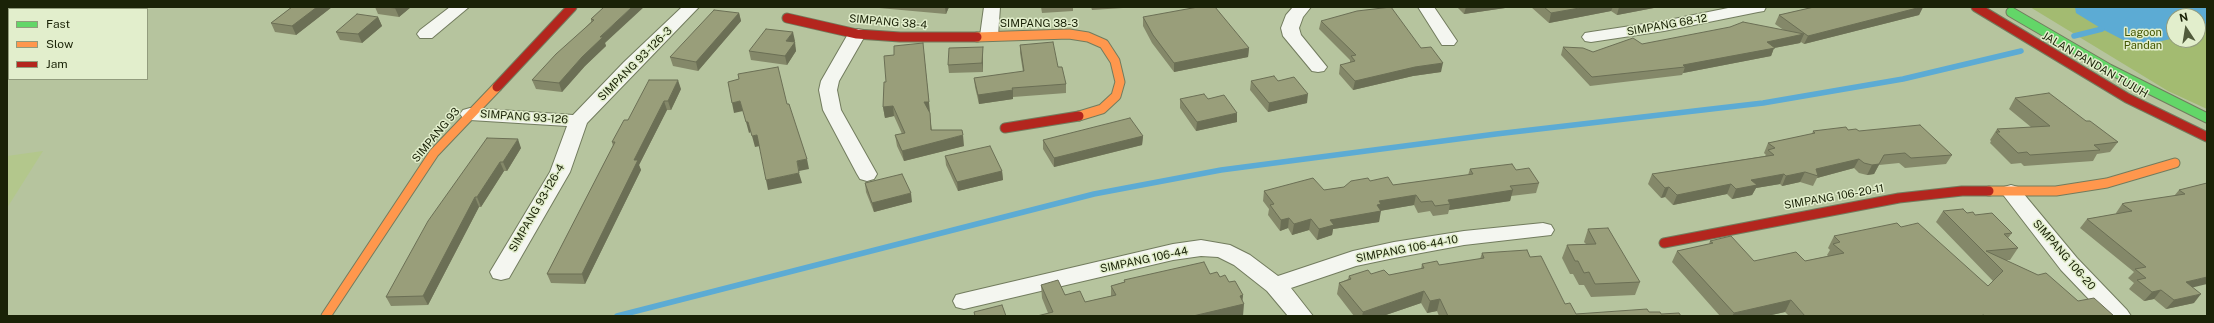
<!DOCTYPE html>
<style>
body{margin:0}
#map{position:relative;width:2214px;height:323px;overflow:hidden;background:#b6c49e;font-family:"Public Sans",sans-serif}
canvas{display:block}
.frame{position:absolute;inset:0;border:8px solid #1a2207;pointer-events:none}
.legend{position:absolute;left:8px;top:8px;width:140px;height:72px;box-sizing:border-box;background:#e2eecc;border:1px solid #929c7d;margin:0;padding:5px 7px;list-style:none;font-size:12px;color:#1a2207}
.legend li{display:flex;align-items:center;gap:8px;height:20px}
.legend b{width:20px;border:1px solid #929c7d}
.north{position:absolute;left:2166px;top:8px;width:40px;height:40px;box-sizing:border-box;background:#e2eecc;border:1px solid #929c7d;border-radius:50%;rotate:348deg;font-size:11px;font-weight:700;line-height:16px;text-align:center;color:#1a2207}
.north::after{content:'';display:block;margin:auto;width:14px;height:18px;background:#515b3c;clip-path:polygon(50% 0,100% 100%,50% 72%,0 100%)}
</style>
<div id="map">
<canvas width="2214" height="323"></canvas>
<div class="frame"></div>
<ul class="legend">
<li><b style="height:5px;background:#63d668"></b>Fast</li>
<li><b style="height:5px;background:#ff974d"></b>Slow</li>
<li><b style="height:5px;background:#b3261e"></b>Jam</li>
</ul>
<div class="north">N</div>
</div>
<script>
const ctx = document.querySelector('canvas').getContext('2d');
ctx.lineJoin = 'round';
function paint(path, color) {
  ctx.fillStyle = color;
  ctx.fill(path, 'evenodd');
}
function toPath(rows) {
  const path = new Path2D();
  for (const r of rows) {
    path.moveTo(r[0], r[1]);
    for (let i = 2; i < r.length; i += 2) path.lineTo(r[i], r[i + 1]);
  }
  return path;
}
function trace(path, color, width, dash) {
  ctx.strokeStyle = color;
  ctx.lineWidth = width;
  ctx.lineCap = dash ? 'butt' : 'round';
  ctx.setLineDash(dash || []);
  ctx.stroke(path);
}
function label(font, color, halo, rows, align = 'center') {
  ctx.font = font + ' "Public Sans",sans-serif';
  ctx.lineWidth = 3;
  ctx.setLineDash([]);
  ctx.textBaseline = 'middle';
  ctx.strokeStyle = halo;
  ctx.fillStyle = color;
  for (const [text, x, y, turn = 0] of rows) {
    ctx.save();
    ctx.translate(x, y);
    ctx.rotate((+turn || 0) * Math.PI / 180);
    ctx.textAlign = isNaN(turn) ? turn : align;
    if (halo) ctx.strokeText(text, 0, 0);
    ctx.fillText(text, 0, 0);
    ctx.restore();
  }
}
paint(toPath([
 [43,151,7,208,7,156]
]), '#b3c78c');
paint(toPath([
 [2030,7,2207,7,2207,109,2168,91],
 [2174,16,2198,16,2198,40,2174,40]
]), '#a3bb71');
paint(toPath([
 [2075,7,2207,7,2207,30,2198,32,2198,16,2174,16,2174,38,2150,44,2139,44,2127,42,2102,29,2076,13]
]), '#5cabd4');
trace(toPath([
 [2074,36,2102,29],
 [617,316,1094,194,1221,170,1496,134,1763,103,1903,79,2021,51]
]), '#5cabd4', 5.5);
const street = toPath([
 [450,7,469,7,432,38,420,38,417,34,420,30,450,7],
 [682,7,699,7,587,123,570,172,509,278,501,280,493,278,490,272,550,172,567,126,470,120,463,118,460,114,463,110,470,108,573,115,624,62,682,7],
 [984,7,1000,7,998,36,995,40,983,40,980,36,984,7],
 [1293,7,1311,7,1303,17,1299,28,1301,35,1327,67,1324,71,1318,72,1312,71,1283,36,1281,28,1286,15,1293,7],
 [1418,7,1434,7,1457,41,1454,45,1442,45,1418,7],
 [1733,7,1766,7,1764,11,1758,12,1664,31,1591,42,1585,41,1582,37,1585,33,1591,32,1664,21,1733,7],
 [857,29,863,30,866,34,839,81,837,90,841,110,877,174,874,179,867,181,860,179,857,174,823,110,819,90,821,81,848,34,851,30,857,29],
 [2011,185,2018,187,2077,258,2127,310,2131,316,2105,316,2061,270,2001,192,2004,187,2011,185],
 [1543,223,1551,225,1554,230,1551,235,1464,245,1394,258,1356,266,1291,288,1313,316,1288,316,1267,291,1234,265,1218,257,1201,256,1173,260,964,309,956,307,953,301,956,295,964,293,1173,244,1201,240,1230,245,1250,255,1278,276,1353,251,1394,242,1464,231,1543,223]
]);
const fast = toPath([
 [2011,12,2109,69,2207,118]
]);
const slow = toPath([
 [977,37,1069,34,1088,37,1104,44,1115,61,1120,82,1116,96,1102,109,1079,116],
 [1989,191,2056,191,2107,183,2175,163],
 [326,316,434,153,497,87]
]);
const jam = toPath([
 [1976,7,2127,98,2207,137],
 [787,18,857,34,900,37,977,37],
 [497,87,572,7],
 [1005,128,1079,116],
 [1664,243,1899,198,1962,191,1989,191]
]);
trace(street, '#727c5e', 2);
trace(fast, '#727c5e', 11);
trace(slow, '#727c5e', 11);
trace(jam, '#727c5e', 11);
paint(street, '#f4f6f0');
trace(fast, '#63d668', 9);
trace(slow, '#ff974d', 9);
trace(jam, '#b3261e', 9);
paint(toPath([
 [292,7,332,7,296,35,275,32,271,23],
 [375,7,411,7,399,17,378,14],
 [604,7,605,43,606,46,585,66,562,92,536,89,532,80,591,22,591,19],
 [868,7,949,7,946,14],
 [1041,7,1073,7,1073,11,1042,13],
 [1091,7,1123,7,1123,8,1092,10],
 [1457,7,1512,7,1464,14],
 [1531,7,1659,7,1617,15,1611,11,1549,23],
 [1814,7,1923,7,1919,15,1804,44,1801,42,1800,43,1774,48,1771,56,1683,73,1682,75,1590,86,1561,55,1563,47,1593,52,1642,44,1785,31,1775,24,1779,15],
 [739,13,741,21,698,71,673,66,670,57],
 [378,17,382,26,362,43,340,40,336,32],
 [1143,17,1249,48,1248,57,1174,72,1152,43,1143,26],
 [1321,21,1421,48,1441,72,1413,76,1353,90,1339,74,1340,65,1350,63,1350,60,1319,29],
 [795,41,794,42,796,51,787,65,751,60,749,51],
 [1020,45,1058,67,1066,84,1066,93,1013,97,1013,99,979,104,975,87,974,78,1023,72,1020,53],
 [983,56,983,72,949,73,948,65],
 [1251,81,1278,81,1307,103,1268,112,1250,90],
 [886,82,930,112,929,112,932,130,964,146,904,161,897,146,895,135,902,134,894,116,885,118,883,107],
 [681,89,671,110,667,110,639,165,641,170,585,284,551,283,547,274,613,146,612,142,628,120],
 [2015,98,2086,121,2118,142,2110,152,2097,154,2093,161,2024,166,2021,163,2011,164,1990,143,1991,141,1990,140,1997,129,2031,127,2009,109],
 [1180,99,1208,99,1237,122,1196,131,1180,108],
 [1848,130,1859,131,1952,155,1946,164,1905,168,1899,163,1879,165,1874,174,1867,175,1859,173,1854,168,1817,178,1813,186,1800,182,1782,186,1780,184,1756,188,1752,195,1732,199,1727,194,1673,205,1665,197,1661,198,1648,184,1652,174,1765,156,1766,155,1764,153,1768,143,1812,134,1813,131],
 [1143,136,1142,145,1054,167,1043,149,1043,140],
 [487,138,521,148,507,171,504,171,481,207,479,207,428,305,391,306,386,297],
 [945,156,1002,171,1003,180,958,191,946,165],
 [1470,169,1516,170,1539,183,1536,193,1511,196,1510,201,1449,210,1448,214,1433,216,1430,211,1418,213,1414,205,1380,211,1379,222,1333,229,1332,235,1317,240,1309,230,1292,235,1288,228,1280,231,1268,215,1269,209,1263,201,1264,191,1324,190,1344,187,1370,181,1393,185,1468,175],
 [865,183,912,202,874,212,866,192],
 [2207,183,2193,287,2194,303,2166,309,2154,299,2144,301,2129,289,2134,283,2128,278,2134,272,2080,228,2087,219,2116,214,2116,213,2122,204,2174,196,2179,190],
 [1943,211,1967,213,1975,215,2012,233,2008,238,2018,248,2010,260,2006,260,2078,301,2114,316,1789,316,1785,312,1767,316,1720,316,1672,262,1677,251,1709,244,1710,241,1754,261,1805,261,1828,256,1827,255,1830,250,1828,248,1834,236,1901,227,1988,286,1993,281,1936,222],
 [1588,229,1640,282,1635,295,1591,297,1584,285,1579,285,1573,274,1570,274,1562,258,1567,245,1586,244,1584,242],
 [1482,253,1530,257,1565,304,1576,314,1649,312,1661,314,1681,316,1439,316,1437,311,1427,313,1421,303,1383,316,1354,316,1337,294,1339,283,1348,279,1349,276,1371,274,1389,275,1421,269,1422,264,1439,265,1480,259],
 [1210,274,1220,277,1229,282,1243,295,1242,300,1048,313,1042,298,1041,285,1085,302,1111,296,1111,286,1124,282,1124,280]
]), '#848869');
paint(toPath([
 [317,7,332,7,296,35,292,26],
 [397,7,411,7,399,17,395,8],
 [632,7,644,7,605,43,606,46,585,66,562,92,559,83,600,37],
 [945,7,949,7,946,14],
 [1466,7,1512,7,1464,14],
 [1585,7,1613,7,1611,11,1549,23,1551,13],
 [1619,7,1659,7,1617,15],
 [1921,7,1923,7,1919,15,1804,44,1808,36],
 [739,13,741,21,698,71,696,62],
 [378,17,382,26,362,43,358,34],
 [793,32,795,41,788,50,786,41],
 [1804,34,1800,43,1774,48,1771,56,1683,73,1685,67,1683,65,1767,42],
 [795,42,796,51,787,65,785,56],
 [983,47,983,72,982,63],
 [1249,48,1248,57,1174,72,1174,63],
 [924,53,930,112,926,113,924,102],
 [1443,63,1441,72,1413,76,1353,90,1355,81,1415,67],
 [678,80,681,89,671,110,668,101],
 [1013,90,1013,99,979,104,978,95],
 [1308,94,1307,103,1268,112,1269,103],
 [664,101,667,110,639,165,641,170,585,284,582,274,634,160],
 [740,101,743,111,734,113,732,103],
 [893,106,894,116,885,118,883,107],
 [1237,113,1237,122,1196,131,1197,122],
 [746,122,748,122,751,132,749,133],
 [757,135,760,146,755,147,752,136],
 [963,135,964,146,904,161,902,151],
 [1143,136,1142,145,1054,167,1054,158],
 [518,139,521,148,507,171,503,162],
 [1884,155,1874,174,1867,175,1872,165],
 [807,159,809,169,799,171,797,161],
 [1859,159,1854,168,1817,178,1818,176,1816,169],
 [500,162,504,171,481,207,477,197],
 [1002,171,1003,180,958,191,957,182],
 [1805,172,1800,182,1782,186,1786,176],
 [799,173,802,183,768,190,766,180],
 [1784,174,1780,184,1756,188,1752,195,1732,199,1736,189,1751,180],
 [1731,184,1727,194,1673,205,1677,195],
 [1669,187,1665,197,1661,198,1665,188],
 [1513,190,1510,201,1449,210,1450,204,1448,200],
 [911,193,912,202,874,212,872,203],
 [1416,195,1414,205,1379,211,1381,211,1379,222,1333,229,1332,235,1317,240,1319,229,1330,220,1377,205,1379,201],
 [475,197,479,207,428,305,423,296],
 [1289,218,1288,228,1280,231,1281,220],
 [1311,219,1309,230,1292,235,1294,224],
 [2207,277,2207,284,2178,291,2186,282],
 [2161,290,2154,299,2144,301,2152,292],
 [1424,291,1421,303,1383,316,1362,316,1363,312],
 [2201,294,2194,303,2166,309,2174,300],
 [1243,295,1242,304,1244,304,1243,316,1193,316],
 [1440,299,1437,311,1427,313,1430,301],
 [1791,300,1785,312,1767,316,1732,316,1734,313]
]), '#6b6f55');
const building = toPath([
 [292,7,317,7,292,26,271,23,292,7],
 [386,7,397,7,395,8,386,7],
 [604,7,632,7,600,37,603,37,582,57,559,83,532,80,556,54,594,20,591,19,604,7],
 [1198,7,1215,7,1249,48,1174,63,1153,35,1143,17,1198,7],
 [1391,7,1421,48,1431,47,1443,63,1415,67,1355,81,1340,65,1355,61,1351,56,1356,55,1321,21,1357,11,1391,7],
 [1544,7,1585,7,1551,13,1544,7],
 [1814,7,1921,7,1808,36,1779,15,1814,7],
 [714,10,739,13,696,62,670,57,714,10],
 [357,14,378,17,358,34,336,32,357,14],
 [1743,22,1804,34,1767,42,1775,48,1683,65,1685,67,1592,77,1563,47,1583,48,1593,52,1633,38,1642,44,1730,27,1743,22],
 [766,29,793,32,786,41,795,42,785,56,749,51,766,29],
 [1053,42,1058,67,1062,67,1066,84,1012,88,1013,90,978,95,974,78,1024,71,1020,45,1053,42],
 [923,43,929,102,924,102,930,113,931,130,962,130,963,135,902,151,895,135,905,133,893,106,883,107,884,82,886,82,884,56,894,55,894,46,923,43],
 [983,47,982,63,948,65,949,48,983,47],
 [778,67,787,104,789,104,807,159,797,161,799,173,766,180,757,135,752,136,748,122,746,122,740,101,732,103,728,82,739,79,738,74,778,67],
 [1274,76,1278,81,1294,77,1308,94,1269,103,1251,81,1274,76],
 [649,80,678,80,668,101,664,101,634,160,638,160,582,274,547,274,615,142,612,142,624,120,628,120,649,80],
 [2049,93,2086,121,2090,121,2118,142,2094,145,2100,150,2030,155,2027,152,2018,153,1996,132,2000,132,1997,129,2050,126,2015,98,2049,93],
 [1204,94,1208,99,1224,95,1237,113,1197,122,1180,99,1204,94],
 [1130,118,1143,136,1054,158,1043,140,1130,118],
 [1920,125,1952,155,1911,158,1905,153,1884,155,1879,164,1872,165,1864,163,1859,159,1816,169,1818,176,1805,172,1786,176,1784,174,1751,180,1757,185,1736,189,1731,184,1677,195,1669,187,1665,188,1652,174,1774,155,1768,150,1775,148,1768,143,1815,133,1813,131,1846,127,1848,130,1856,129,1859,131,1920,125],
 [487,138,518,139,503,162,500,162,477,197,475,197,423,296,386,297,428,221,487,138],
 [990,146,1002,171,957,182,945,156,990,146],
 [1512,164,1516,170,1529,168,1539,183,1510,186,1513,190,1448,200,1450,204,1435,206,1432,201,1421,202,1416,195,1379,201,1381,204,1377,205,1381,211,1330,220,1334,225,1319,229,1311,219,1294,224,1289,218,1281,220,1270,205,1274,204,1264,191,1313,178,1324,190,1344,187,1351,181,1368,178,1370,181,1388,177,1393,185,1473,174,1470,169,1512,164],
 [902,174,911,193,872,203,865,183,902,174],
 [2207,183,2207,277,2186,282,2201,294,2174,300,2161,290,2152,292,2137,280,2146,278,2135,269,2146,267,2087,219,2132,211,2122,204,2125,203,2185,194,2179,190,2207,183],
 [1963,209,1967,213,1973,212,1975,215,1992,213,2012,233,2004,234,2018,248,1986,251,2038,275,2046,273,2078,301,2094,298,2114,316,1985,316,1984,315,1979,316,1805,316,1791,300,1734,313,1677,251,1713,243,1710,241,1731,236,1754,261,1796,252,1805,261,1844,253,1833,244,1840,242,1834,236,1897,223,1901,227,1918,223,1988,286,2003,271,1943,211,1963,209],
 [1608,228,1640,282,1595,284,1589,272,1584,273,1578,261,1575,261,1567,245,1596,244,1588,229,1608,228],
 [1527,250,1530,257,1541,256,1565,304,1570,303,1576,314,1647,309,1649,312,1660,312,1661,314,1679,313,1681,316,1448,316,1440,299,1430,301,1424,291,1363,312,1339,283,1351,279,1349,276,1368,270,1371,274,1384,270,1389,275,1424,268,1422,264,1437,261,1439,265,1484,258,1482,253,1527,250],
 [1204,262,1210,274,1217,272,1220,277,1225,275,1229,282,1235,281,1243,295,1240,296,1244,304,1193,316,1037,316,1053,312,1041,285,1058,280,1065,295,1080,291,1085,302,1116,295,1111,286,1125,282,1124,280,1204,262],
 [1002,305,1006,316,975,316,974,312,1002,305]
]);
paint(building, '#999e7a');
trace(building, '#6b6f55', 1);
label('11px', '#1a2207', '#e2eecc', [
 ["SIMPANG 38-4",888,22,5],
 ["SIMPANG 38-3",1039,24],
 ["SIMPANG 68-12",1667,25,-10],
 ["SIMPANG 93-126-3",635,64,-45],
 ["JALAN PANDAN TUJUH",2095,65,30],
 ["SIMPANG 93-126",524,117,4],
 ["SIMPANG 93",436,135,-50],
 ["SIMPANG 106-20-11",1834,197,-10],
 ["SIMPANG 93-126-4",537,208,-60],
 ["SIMPANG 106-44-10",1407,249,-11],
 ["SIMPANG 106-20",2064,255,49],
 ["SIMPANG 106-44",1144,260,-12]
]);
label('11px', '#425600', '#e2eecc', [
 ["Lagoon",2143,33],
 ["Pandan",2143,46]
]);
</script>
